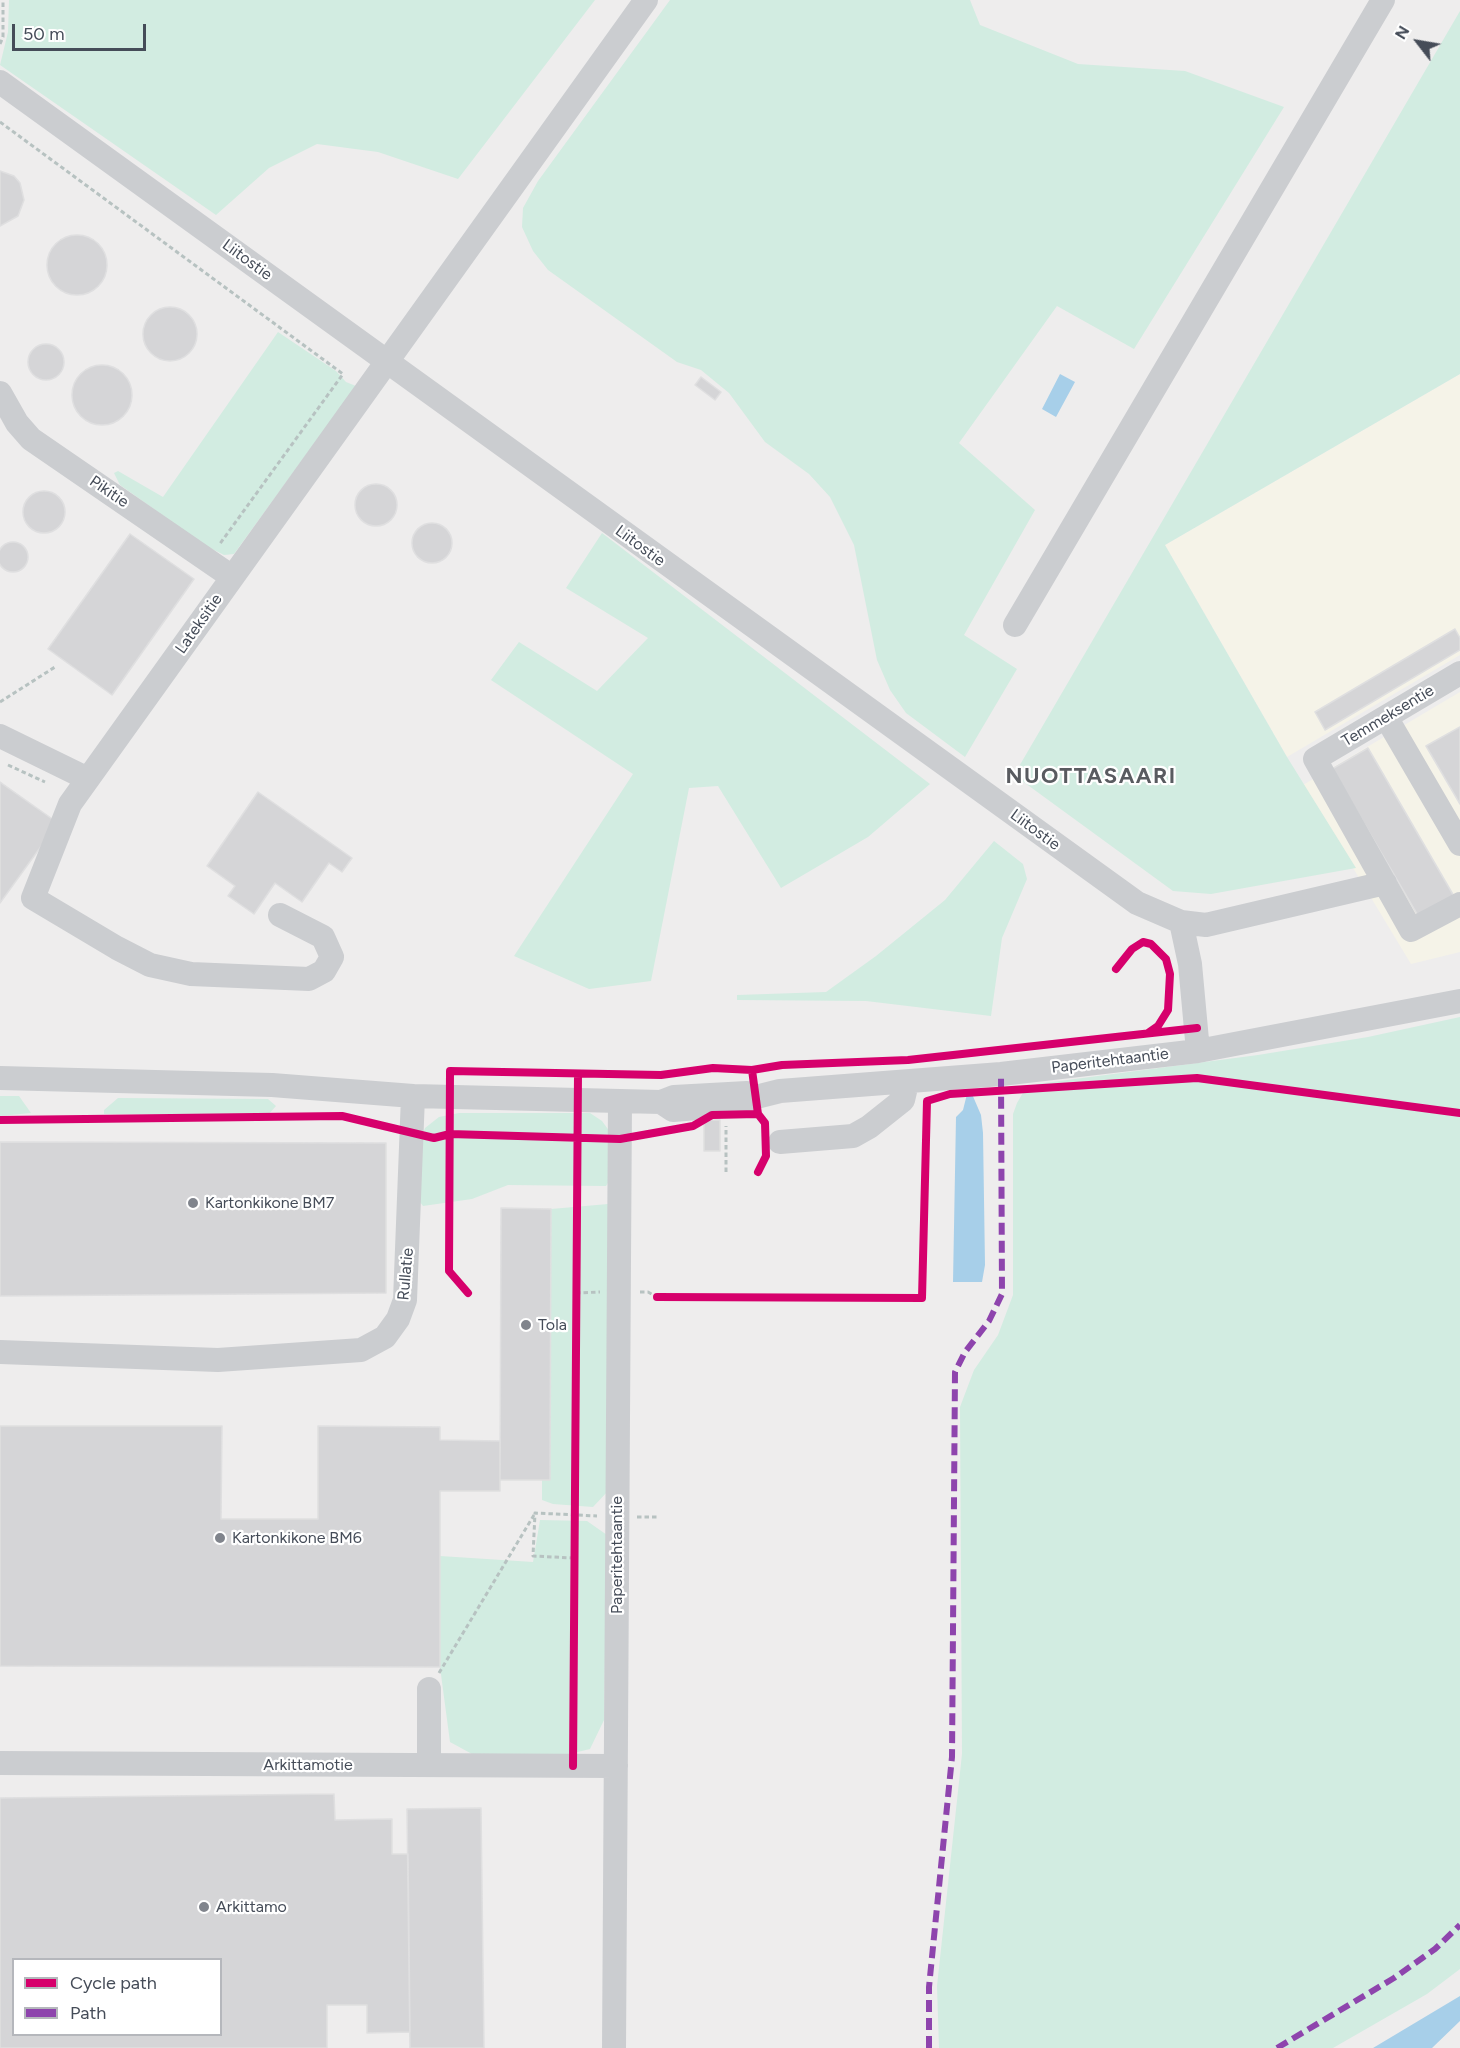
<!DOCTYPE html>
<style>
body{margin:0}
#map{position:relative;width:1460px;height:2048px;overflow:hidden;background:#eeeded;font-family:Figtree,sans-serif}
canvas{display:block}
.legend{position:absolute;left:12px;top:1958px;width:210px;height:78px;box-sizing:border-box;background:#fff;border:2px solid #b5b7bc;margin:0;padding:8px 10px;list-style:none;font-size:18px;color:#454c58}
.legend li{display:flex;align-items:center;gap:12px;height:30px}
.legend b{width:30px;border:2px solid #b5b7bc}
.north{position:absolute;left:1388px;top:12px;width:60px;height:60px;-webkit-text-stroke:4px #fff;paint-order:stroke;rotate:301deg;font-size:16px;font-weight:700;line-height:24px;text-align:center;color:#454c58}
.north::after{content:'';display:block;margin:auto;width:21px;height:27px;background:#454c58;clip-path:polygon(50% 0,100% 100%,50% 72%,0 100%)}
.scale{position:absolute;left:12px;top:24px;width:134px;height:27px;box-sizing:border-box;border:3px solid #454c58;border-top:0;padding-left:8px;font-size:18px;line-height:21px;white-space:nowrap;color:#454c58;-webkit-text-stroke:4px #fff;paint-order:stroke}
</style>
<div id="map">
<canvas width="1460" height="2048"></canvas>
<ul class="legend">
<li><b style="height:8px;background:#d6006c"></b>Cycle path</li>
<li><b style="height:8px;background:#8e44ad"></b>Path</li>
</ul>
<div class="north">N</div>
<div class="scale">50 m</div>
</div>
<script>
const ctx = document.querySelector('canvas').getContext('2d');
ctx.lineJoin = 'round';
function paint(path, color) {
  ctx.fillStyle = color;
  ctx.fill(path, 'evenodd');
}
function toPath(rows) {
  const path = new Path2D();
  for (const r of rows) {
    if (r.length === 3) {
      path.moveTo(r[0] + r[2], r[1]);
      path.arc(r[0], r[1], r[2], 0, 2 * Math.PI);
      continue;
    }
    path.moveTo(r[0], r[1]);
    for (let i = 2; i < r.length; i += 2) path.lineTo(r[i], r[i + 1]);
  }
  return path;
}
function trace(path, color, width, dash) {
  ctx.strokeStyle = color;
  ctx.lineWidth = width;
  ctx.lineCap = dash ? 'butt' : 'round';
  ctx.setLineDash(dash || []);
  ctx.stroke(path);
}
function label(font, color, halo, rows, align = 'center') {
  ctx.font = font + ' Figtree,sans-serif';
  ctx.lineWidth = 4.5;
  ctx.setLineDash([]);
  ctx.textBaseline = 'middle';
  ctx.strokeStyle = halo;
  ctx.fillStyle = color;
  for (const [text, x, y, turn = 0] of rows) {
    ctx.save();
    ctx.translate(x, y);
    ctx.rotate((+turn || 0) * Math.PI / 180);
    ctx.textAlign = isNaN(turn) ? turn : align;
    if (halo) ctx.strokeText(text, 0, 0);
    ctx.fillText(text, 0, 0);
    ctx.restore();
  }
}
paint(toPath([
 [1460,374,1460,655,1287,757,1165,545],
 [1460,692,1460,952,1411,964,1303,785]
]), '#f5f3e8');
paint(toPath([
 [9,0,595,0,458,179,378,152,317,144,269,168,216,215,0,65,8,32],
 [670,0,970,0,980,25,1078,64,1185,71,1284,107,1134,349,1057,306,959,443,1035,510,964,635,1017,669,965,757,906,713,890,690,877,660,854,545,830,497,809,474,765,442,729,393,701,370,677,362,548,270,533,251,522,227,523,208,538,181],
 [1460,11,1460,374,1165,545,1287,757,1356,868,1211,894,1173,891,1014,775],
 [278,332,336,371,346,382,356,386,234,554,224,555,206,546,120,485,114,473,118,471,163,497],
 [602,533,930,784,868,837,781,888,718,786,689,788,651,981,589,989,514,956,633,774,491,680,519,642,597,691,648,638,566,588],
 [994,841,1023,864,1027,879,1002,938,991,1016,866,1001,737,1000,737,995,826,992,876,956,945,900],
 [1460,1017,1460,1969,1427,1994,1333,2048,939,2048,937,1986,962,1754,960,1407,974,1370,998,1335,1013,1295,1013,1114,1017,1103,1024,1091,1037,1084,1258,1055,1368,1037],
 [0,1096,19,1096,31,1113,0,1116],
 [118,1098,268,1099,276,1106,268,1115,104,1114,104,1110],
 [459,1113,590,1113,602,1121,610,1132,612,1177,606,1186,508,1185,472,1199,423,1206,417,1198,418,1148,425,1128,439,1117],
 [608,1204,609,1490,593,1507,553,1504,542,1500,542,1480,550,1480,551,1209],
 [540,1520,587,1521,607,1535,604,1720,590,1749,561,1756,472,1754,450,1742,440,1667,440,1556,533,1562]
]), '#d2ece1');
paint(toPath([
 [1060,374,1075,382,1056,417,1042,409],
 [967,1094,972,1094,981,1115,983,1133,985,1265,982,1282,953,1282,956,1117,963,1110],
 [1460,1996,1460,2021,1432,2048,1373,2048]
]), '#a7cfe9');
const building = toPath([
 [0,171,14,176,20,183,24,200,18,216,0,226,0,171],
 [77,265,30],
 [170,334,27],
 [46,362,18],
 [102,395,30],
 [701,377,721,392,715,400,695,385,701,377],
 [376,505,21],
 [44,512,21],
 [432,543,20],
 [130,534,194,579,112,695,48,649,130,534],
 [13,557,15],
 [1455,629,1460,638,1460,650,1325,730,1315,712,1455,629],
 [1460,727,1460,804,1426,746,1460,727],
 [1368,748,1455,898,1420,919,1332,769,1368,748],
 [0,782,58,823,0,903,0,782],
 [258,792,352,858,342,872,329,863,302,902,275,883,254,914,228,896,235,886,207,866,258,792],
 [704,1120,720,1120,720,1151,704,1151,704,1120],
 [0,1142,386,1143,386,1293,0,1296,0,1142],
 [501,1208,551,1209,550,1480,500,1480,501,1208],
 [0,1426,222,1426,221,1519,318,1519,318,1426,440,1427,440,1440,500,1441,500,1491,440,1491,440,1667,0,1666,0,1426],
 [334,1794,335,1820,392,1819,392,1854,408,1854,410,2032,367,2033,367,2005,327,2005,327,2048,0,2048,0,1798,334,1794],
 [14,1960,220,1960,220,2034,14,2034,14,1960],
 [481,1808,484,2048,410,2048,407,1809,481,1808]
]);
paint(building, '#d5d5d7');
trace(building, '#dfdfe0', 1.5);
trace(toPath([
 [0,44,3,37,3,0],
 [0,122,343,374,219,545],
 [0,702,55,667],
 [8,765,45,782],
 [726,1172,726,1126],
 [640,1292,648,1292,657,1297],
 [576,1293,600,1292],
 [637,1517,659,1517],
 [574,1558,533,1556,535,1513,597,1516],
 [439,1673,534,1515]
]), '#b7c2c1', 3, [4.5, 3]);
trace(toPath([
 [0,82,1137,903,1181,922,1206,925,1385,883],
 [0,393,17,423,31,439,232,577],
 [1015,625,1383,0],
 [1460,673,1315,759,1411,930,1460,904],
 [1386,717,1460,844],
 [0,736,88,779],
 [280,915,323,937,332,957,324,971,309,979,191,974,150,965,117,948,33,898,70,804,646,0],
 [1181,922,1190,964,1198,1051],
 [0,1078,272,1085,413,1096],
 [747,1093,756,1097,747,1104,673,1110,661,1102,674,1097,747,1093],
 [756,1097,780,1091,1001,1074,1198,1051,1460,1001],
 [780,1142,853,1136,869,1127,903,1100,907,1083],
 [0,1352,218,1360,361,1350,385,1337,398,1319,405,1300,413,1096,661,1102],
 [0,1763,616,1766],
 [429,1765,429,1689],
 [614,2048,620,1102]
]), '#cbcdd0', 24);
trace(toPath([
 [929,2048,929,1987,952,1757,955,1372,965,1352,989,1321,1002,1294,1001,1074],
 [1277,2048,1394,1978,1435,1949,1460,1925]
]), '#8e44ad', 6, [12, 6]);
trace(toPath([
 [1116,969,1132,949,1143,942,1151,944,1166,959,1170,974,1168,1010,1158,1026,1148,1033],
 [752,1070,758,1114,765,1123,766,1156,758,1172],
 [0,1120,342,1116,434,1138,450,1134,620,1139,693,1126,712,1115,758,1114],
 [468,1293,449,1271,450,1071,661,1075,713,1068,752,1070,782,1065,908,1060,1197,1028],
 [657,1297,922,1298,927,1101,950,1094,1197,1078,1460,1113],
 [573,1766,578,1074]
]), '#d6006c', 8);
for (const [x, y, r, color] of [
 [193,1203,6,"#80848c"],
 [526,1325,6,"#80848c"],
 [220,1538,6,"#80848c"],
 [204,1907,6,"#80848c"]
]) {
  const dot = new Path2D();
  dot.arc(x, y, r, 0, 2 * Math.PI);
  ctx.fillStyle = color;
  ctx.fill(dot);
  trace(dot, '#fff', 2);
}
label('16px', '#454c58', '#fff', [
 ["Liitostie",247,260,36],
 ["Pikitie",109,492,34],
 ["Liitostie",640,546,36],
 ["Lateksitie",199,624,-55],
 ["Temmeksentie",1388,716,-31],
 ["Liitostie",1035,830,36],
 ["Paperitehtaantie",1110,1061,-7],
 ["Rullatie",406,1274,-85],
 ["Paperitehtaantie",617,1555,-90],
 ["Arkittamotie",308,1765]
]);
label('16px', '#454c58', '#fff', [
 ["Kartonkikone BM7",205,1203],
 ["Tola",538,1325],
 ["Kartonkikone BM6",232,1538],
 ["Arkittamo",216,1907]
], 'left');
ctx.letterSpacing = '1.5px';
label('bold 22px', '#595b60', '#fff', [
 ["NUOTTASAARI",1091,777]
]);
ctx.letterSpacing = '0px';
</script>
